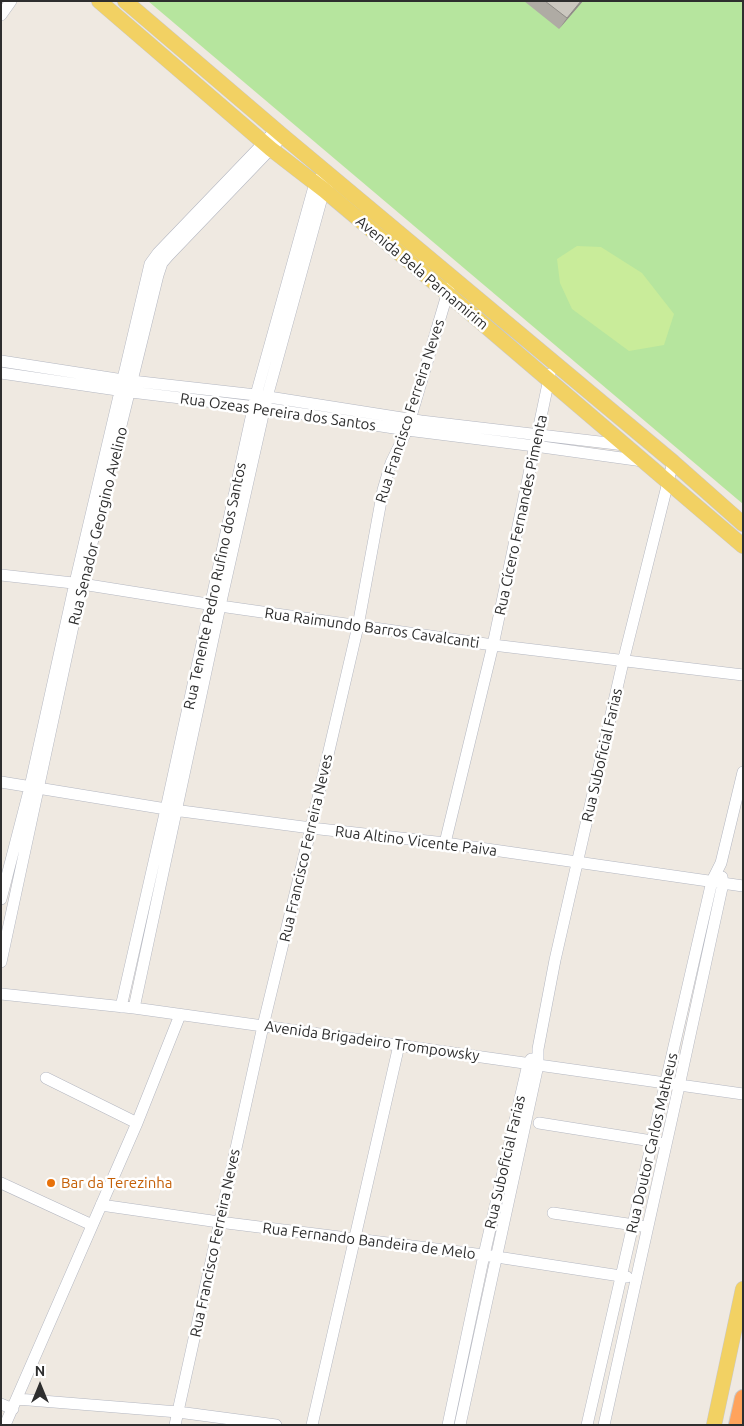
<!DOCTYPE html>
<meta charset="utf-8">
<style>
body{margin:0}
#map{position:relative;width:744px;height:1426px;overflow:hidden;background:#efe9e1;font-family:Ubuntu,sans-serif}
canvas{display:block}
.frame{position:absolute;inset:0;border:2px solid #2e2e2e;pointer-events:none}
.north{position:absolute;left:15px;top:1361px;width:50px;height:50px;-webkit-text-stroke:4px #fff;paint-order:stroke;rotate:0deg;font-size:14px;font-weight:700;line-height:20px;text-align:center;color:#2e2e2e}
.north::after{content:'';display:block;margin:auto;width:18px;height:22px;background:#2e2e2e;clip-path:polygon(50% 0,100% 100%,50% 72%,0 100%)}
</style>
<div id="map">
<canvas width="744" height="1426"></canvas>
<div class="frame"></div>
<div class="north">N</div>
</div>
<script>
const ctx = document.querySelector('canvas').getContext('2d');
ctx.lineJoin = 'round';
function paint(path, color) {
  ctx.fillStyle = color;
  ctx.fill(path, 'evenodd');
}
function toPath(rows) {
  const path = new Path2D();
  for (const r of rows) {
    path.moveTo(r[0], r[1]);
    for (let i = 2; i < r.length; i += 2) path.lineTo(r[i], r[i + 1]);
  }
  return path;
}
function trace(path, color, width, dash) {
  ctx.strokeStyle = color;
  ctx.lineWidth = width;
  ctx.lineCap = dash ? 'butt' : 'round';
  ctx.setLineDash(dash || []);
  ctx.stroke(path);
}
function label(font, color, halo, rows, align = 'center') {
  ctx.font = font + ' Ubuntu,sans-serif';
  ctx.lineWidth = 5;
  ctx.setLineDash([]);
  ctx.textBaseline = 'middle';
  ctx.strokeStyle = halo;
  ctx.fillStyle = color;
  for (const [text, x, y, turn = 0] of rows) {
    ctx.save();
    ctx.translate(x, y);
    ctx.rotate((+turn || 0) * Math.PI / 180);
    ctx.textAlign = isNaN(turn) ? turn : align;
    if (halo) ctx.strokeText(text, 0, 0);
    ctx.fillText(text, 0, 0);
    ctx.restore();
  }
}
paint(toPath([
 [148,1,743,1,743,504]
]), '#b6e59e');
paint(toPath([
 [577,246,601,247,642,273,674,314,664,345,629,351,572,309,560,283,557,259]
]), '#c9ec9a');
const minor = toPath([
 [1,15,11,1],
 [1,361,123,380,256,395,421,421,625,445],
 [1,373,131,392,264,408,407,430,535,446,643,461],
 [1,575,82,584,220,606,493,645,743,675],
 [1,782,166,809,311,828,445,843,743,886],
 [445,843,493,645,550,374],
 [1,899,30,787,75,583,150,264,158,253,276,130],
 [1,962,82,584,158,275,162,263,168,256,283,136],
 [1,994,134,1008,263,1026,743,1094],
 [121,1007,166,809,256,395,315,183,320,178],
 [134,1008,220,606,267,397,324,190,328,186],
 [46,1078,137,1123],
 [539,1123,658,1142],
 [1,1183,92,1225],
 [101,1205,219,1222,484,1255,627,1277],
 [553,1213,641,1226],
 [17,1399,178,1412,276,1425],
 [1,1404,13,1409],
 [5,1425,137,1123,180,1015],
 [175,1425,263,1026,311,828,358,626,383,490,391,463,407,430,449,288],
 [312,1425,399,1045],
 [448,1425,484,1255,528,1064,531,1059],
 [460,1425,538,1065,538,1049,555,960,623,662,673,462],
 [587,1425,712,881,721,863,743,772],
 [604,1425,679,1086,723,883,722,877]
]);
const major = toPath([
 [99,1,271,149,324,190,448,294,743,546],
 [125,1,283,136,673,462,743,524],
 [714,1425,743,1289]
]);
const highway = toPath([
 [737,1425,743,1398]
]);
trace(minor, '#b4b7c1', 12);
trace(major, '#c9c9c9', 16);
trace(highway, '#c9c9c9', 18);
trace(minor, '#fff', 11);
trace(major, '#f2d163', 15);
trace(highway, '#ffa35c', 16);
paint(toPath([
 [524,1,583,1,559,29]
]), '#afaba4');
paint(toPath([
 [581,1,583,1,559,29,567,18]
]), '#8e8b86');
const building = toPath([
 [545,1,581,1,567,18,545,1]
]);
paint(building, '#cbc7bf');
trace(building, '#8e8b86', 1);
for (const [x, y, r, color] of [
 [51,1183,5,"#e8710a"]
]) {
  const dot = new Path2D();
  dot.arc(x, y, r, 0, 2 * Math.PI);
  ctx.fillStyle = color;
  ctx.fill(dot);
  trace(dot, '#fff', 2);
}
label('15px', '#2e2e2e', '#fff', [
 ["Avenida Bela Parnamirim",422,273,40],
 ["Rua Francisco Ferreira Neves",410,411,-72],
 ["Rua Ozeas Pereira dos Santos",278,412,8],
 ["Rua Cícero Fernandes Pimenta",521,515,-78],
 ["Rua Senador Georgino Avelino",98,526,-76],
 ["Rua Tenente Pedro Rufino dos Santos",215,586,-78],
 ["Rua Raimundo Barros Cavalcanti",372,628,8],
 ["Rua Suboficial Farias",602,755,-77],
 ["Rua Altino Vicente Paiva",416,841,7],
 ["Rua Francisco Ferreira Neves",306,848,-77],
 ["Avenida Brigadeiro Trompowsky",372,1041,8],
 ["Rua Doutor Carlos Matheus",652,1143,-77],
 ["Rua Suboficial Farias",505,1162,-77],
 ["Rua Fernando Bandeira de Melo",369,1241,7],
 ["Rua Francisco Ferreira Neves",215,1243,-78]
]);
label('15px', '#c56008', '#fff', [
 ["Bar da Terezinha",61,1183]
], 'left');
</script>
